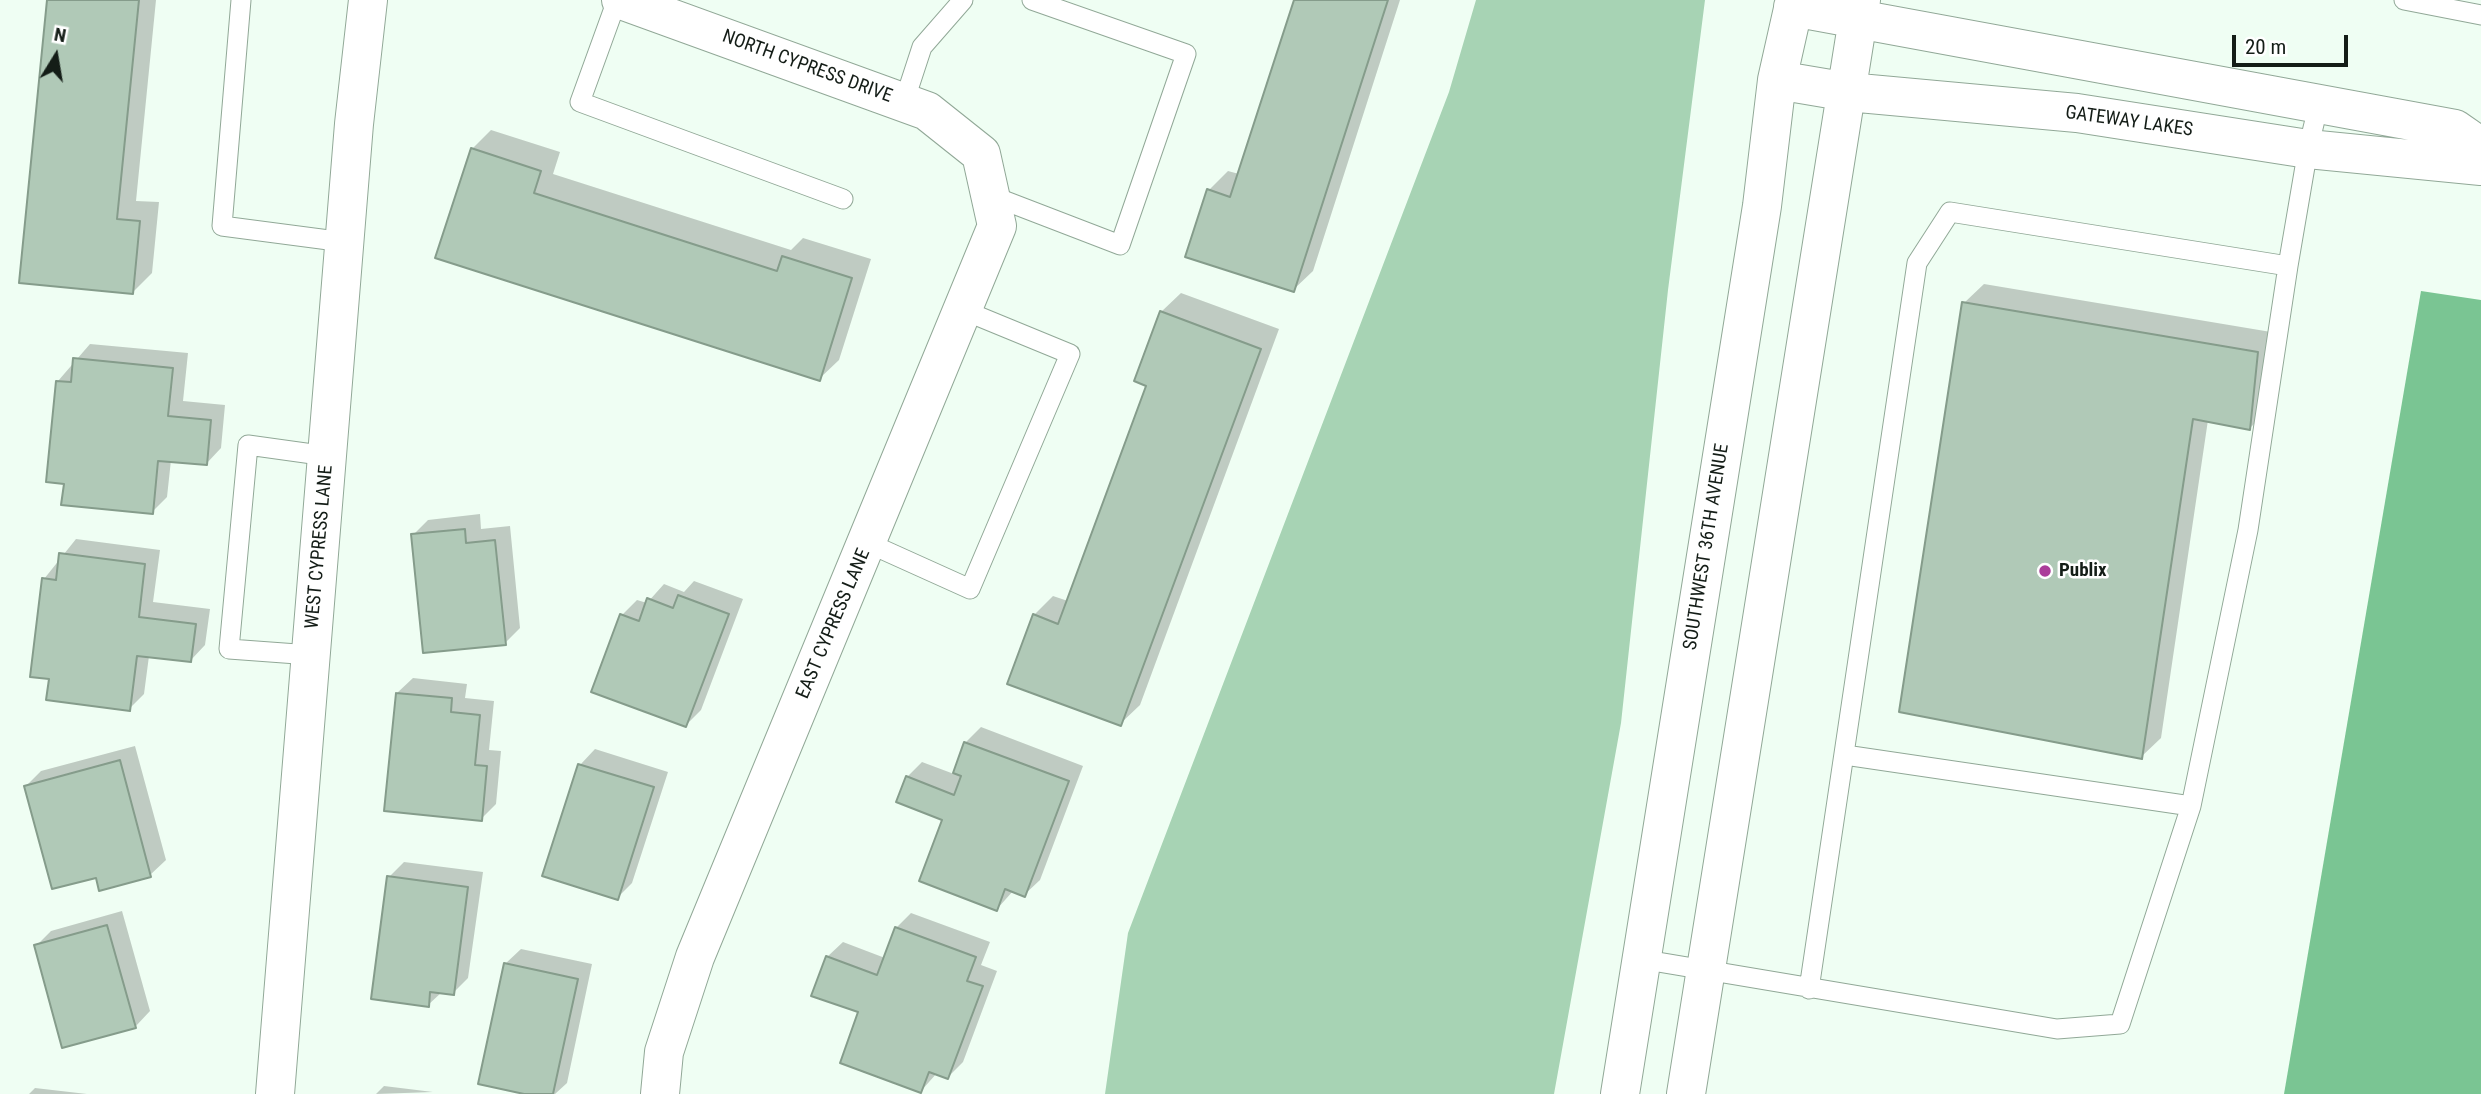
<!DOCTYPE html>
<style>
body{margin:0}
#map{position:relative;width:2481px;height:1094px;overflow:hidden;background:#effef3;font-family:"Roboto Condensed",sans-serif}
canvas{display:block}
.north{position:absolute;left:21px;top:21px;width:70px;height:70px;-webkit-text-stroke:5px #fff;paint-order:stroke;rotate:11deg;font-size:19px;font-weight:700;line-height:28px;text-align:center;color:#141d17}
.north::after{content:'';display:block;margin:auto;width:24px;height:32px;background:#141d17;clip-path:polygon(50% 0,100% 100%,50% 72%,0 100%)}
.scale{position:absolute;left:2232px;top:35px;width:116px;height:32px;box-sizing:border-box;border:4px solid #141d17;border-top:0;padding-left:9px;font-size:21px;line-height:24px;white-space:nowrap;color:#141d17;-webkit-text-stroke:5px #fff;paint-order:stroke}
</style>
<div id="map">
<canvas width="2481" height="1094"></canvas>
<div class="north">N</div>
<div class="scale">20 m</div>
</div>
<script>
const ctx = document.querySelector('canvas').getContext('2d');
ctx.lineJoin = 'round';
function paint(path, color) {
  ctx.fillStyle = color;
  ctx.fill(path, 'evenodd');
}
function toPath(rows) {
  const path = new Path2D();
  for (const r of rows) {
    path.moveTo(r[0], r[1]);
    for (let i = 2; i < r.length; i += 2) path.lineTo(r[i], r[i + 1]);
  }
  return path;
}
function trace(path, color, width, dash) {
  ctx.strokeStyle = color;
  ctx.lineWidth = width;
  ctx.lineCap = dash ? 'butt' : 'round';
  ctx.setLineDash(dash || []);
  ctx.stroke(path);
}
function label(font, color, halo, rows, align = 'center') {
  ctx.font = font + ' "Roboto Condensed",sans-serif';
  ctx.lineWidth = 5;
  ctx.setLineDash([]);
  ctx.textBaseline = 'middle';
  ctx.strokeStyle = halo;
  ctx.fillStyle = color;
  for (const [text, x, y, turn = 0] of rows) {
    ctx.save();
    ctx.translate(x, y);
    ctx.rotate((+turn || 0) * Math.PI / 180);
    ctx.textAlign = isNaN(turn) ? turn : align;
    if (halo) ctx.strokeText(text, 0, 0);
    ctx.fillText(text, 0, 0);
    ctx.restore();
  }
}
paint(toPath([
 [1476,0,1705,0,1668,290,1621,723,1554,1094,1105,1094,1128,933,1449,92]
]), '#a7d3b4');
paint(toPath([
 [2421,291,2481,300,2481,1094,2284,1094]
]), '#7ac593');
paint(toPath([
 [49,0,156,0,136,201,159,202,152,273,132,293],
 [1296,0,1400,0,1313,271,1293,290,1209,190,1228,171,1239,174],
 [491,130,560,152,553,174,791,250,803,238,871,259,839,360,819,379,437,257,472,149],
 [1984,284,2277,333,2269,409,2250,428,2208,420,2161,738,2141,757,1964,303],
 [1181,293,1279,329,1140,705,1120,724,1034,615,1053,596,1068,601,1148,385,1161,312],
 [90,344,188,353,183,401,225,405,221,448,206,464,171,460,167,497,152,512,66,482,58,381],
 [480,514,481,529,510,526,520,628,505,643,413,535,428,520],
 [76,539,160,550,153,602,210,609,205,645,190,661,149,656,144,694,129,709,51,677,44,579],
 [694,581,743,599,701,710,686,725,622,615,637,600,647,603,664,584,684,592],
 [413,678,467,684,465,698,494,701,489,750,501,751,496,804,481,819,397,693],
 [981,727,1083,766,1040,880,1024,895,1013,891,997,909,945,819,907,777,922,762,954,774,965,743],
 [135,746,166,860,150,875,97,876,26,786,41,771],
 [595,749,668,772,632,883,617,898,580,765],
 [404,862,483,872,468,978,453,993,442,992,428,1005,389,877],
 [122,911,150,1011,135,1027,36,946,51,931],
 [911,913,990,942,981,965,997,971,963,1062,948,1077,937,1073,921,1091,860,1011,827,957,843,942,885,958,896,928],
 [521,949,592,964,567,1083,555,1094,532,1094,505,964],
 [384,1086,433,1092,376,1094],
 [35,1088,87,1094,29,1094]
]), '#0003');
const building = toPath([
 [47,0,139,0,117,219,140,221,133,294,19,283,47,0],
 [1294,0,1388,0,1294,292,1185,257,1207,189,1230,197,1294,0],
 [471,148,541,171,534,193,777,271,782,256,852,278,820,381,435,258,471,148],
 [1962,302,2258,352,2250,430,2193,419,2142,759,1899,712,1962,302],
 [1160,311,1261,349,1121,726,1007,684,1033,614,1058,624,1146,386,1134,381,1160,311],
 [73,358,173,368,168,416,211,420,207,465,158,461,153,514,61,505,64,484,46,482,56,381,71,382,73,358],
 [465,529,466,543,495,540,506,645,423,653,411,534,465,529],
 [59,553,145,564,139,617,196,624,191,662,137,656,130,711,46,700,49,679,30,677,42,578,56,580,59,553],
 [678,595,729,614,686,727,591,692,620,614,639,621,647,598,673,608,678,595],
 [396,693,452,698,451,712,480,715,475,765,487,766,482,821,384,811,396,693],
 [964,742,1069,781,1025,897,1005,889,997,911,919,881,942,820,896,802,906,776,954,795,961,776,953,773,964,742],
 [120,760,151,877,99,891,96,878,52,889,24,786,120,760],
 [578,764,654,787,618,900,542,876,578,764],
 [387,876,468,887,454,995,430,992,429,1007,371,999,387,876],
 [107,925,136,1028,62,1048,34,945,107,925],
 [895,927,976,957,967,981,983,986,948,1079,929,1072,921,1093,840,1063,858,1012,811,996,826,956,877,975,895,927],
 [504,963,578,979,553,1094,524,1094,478,1084,504,963]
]);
paint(building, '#b0c9b7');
trace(building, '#859c8b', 2);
const service = toPath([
 [241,0,222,226,344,242],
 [617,0,580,102,843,199],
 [2404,0,2481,15],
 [904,102,922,47,963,0],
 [990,195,1120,245,1186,54,1032,0],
 [868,543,970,589,1070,354,963,310],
 [311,655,229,649,248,445,327,456],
 [1845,755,2191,806],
 [1640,959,2057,1029,2120,1024,2191,806,2248,530,2288,266,2308,149,2319,103],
 [1809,989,1917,263,1950,212,2288,266]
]);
const minor = toPath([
 [621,0,927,111,981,154,997,226,695,957,664,1052,660,1094],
 [1793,7,2455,129,2481,147],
 [1777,80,1848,92,2077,113,2308,149,2481,166],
 [275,1094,354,124,368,0],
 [1620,1094,1762,206,1777,80,1795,0],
 [1686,1094,1861,0]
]);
trace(service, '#91a897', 21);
trace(minor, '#91a897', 40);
trace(service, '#fff', 19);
trace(minor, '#fff', 38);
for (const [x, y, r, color] of [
 [2045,571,7,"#ab3d9a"]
]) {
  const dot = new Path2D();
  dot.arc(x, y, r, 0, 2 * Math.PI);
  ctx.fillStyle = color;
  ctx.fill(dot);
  trace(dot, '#fff', 2.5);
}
label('19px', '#141d17', '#fff', [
 ["NORTH CYPRESS DRIVE",807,67,20],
 ["GATEWAY LAKES",2129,122,8],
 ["WEST CYPRESS LANE",320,547,-85],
 ["SOUTHWEST 36TH AVENUE",1707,547,-81],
 ["EAST CYPRESS LANE",834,624,-67]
]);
label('bold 19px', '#141d17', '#fff', [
 ["Publix",2059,571]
], 'left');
</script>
